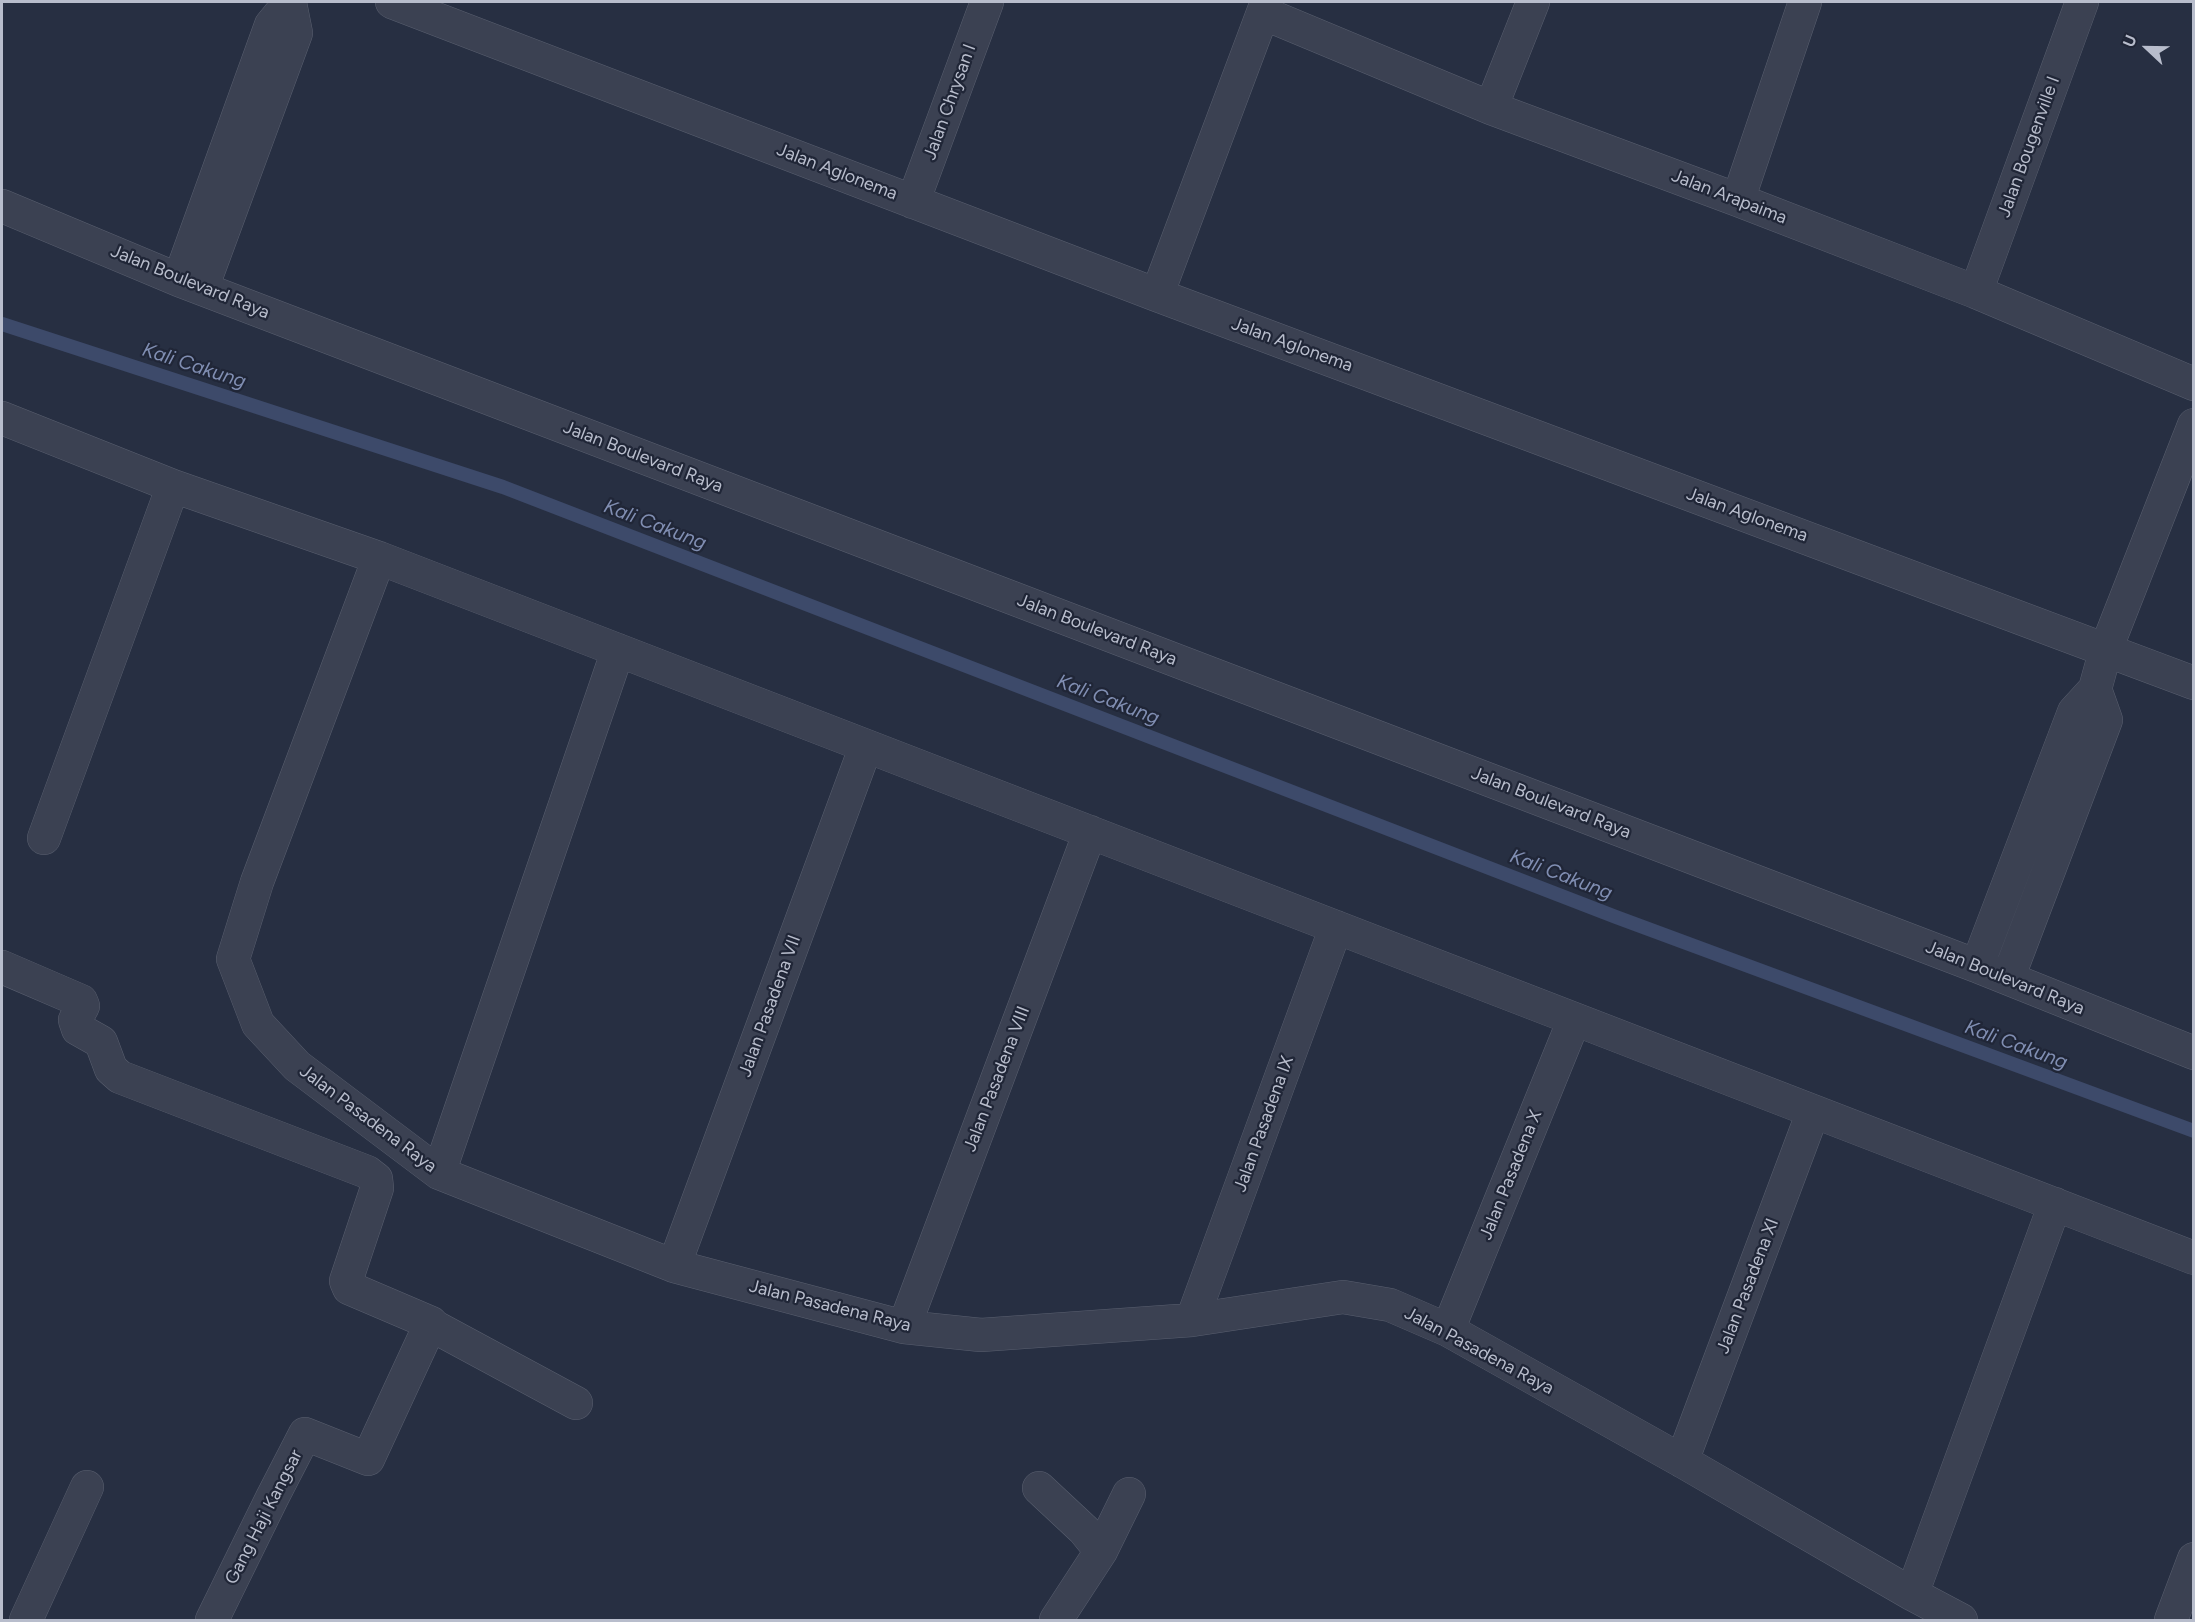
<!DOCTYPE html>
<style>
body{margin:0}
#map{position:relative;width:2195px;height:1622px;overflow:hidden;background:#272f42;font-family:Figtree,sans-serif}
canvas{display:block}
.frame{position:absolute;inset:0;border:3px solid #b8bdcc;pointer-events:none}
.north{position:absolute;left:2117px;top:18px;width:60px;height:60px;-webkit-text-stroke:4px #202637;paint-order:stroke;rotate:292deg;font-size:16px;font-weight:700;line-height:24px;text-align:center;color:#b8bdcc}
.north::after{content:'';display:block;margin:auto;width:21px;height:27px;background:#b8bdcc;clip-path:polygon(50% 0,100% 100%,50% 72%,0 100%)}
</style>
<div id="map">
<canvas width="2195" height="1622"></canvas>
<div class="frame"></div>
<div class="north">U</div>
</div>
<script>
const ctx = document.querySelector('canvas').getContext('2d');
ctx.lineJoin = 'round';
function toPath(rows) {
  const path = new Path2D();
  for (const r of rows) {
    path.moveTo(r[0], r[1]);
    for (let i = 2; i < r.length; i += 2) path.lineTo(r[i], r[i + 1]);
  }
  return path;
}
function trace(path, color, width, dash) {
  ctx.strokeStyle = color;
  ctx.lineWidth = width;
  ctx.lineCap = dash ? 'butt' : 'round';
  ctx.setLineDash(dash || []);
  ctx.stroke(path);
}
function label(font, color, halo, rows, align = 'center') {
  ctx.font = font + ' Figtree,sans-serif';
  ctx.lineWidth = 4.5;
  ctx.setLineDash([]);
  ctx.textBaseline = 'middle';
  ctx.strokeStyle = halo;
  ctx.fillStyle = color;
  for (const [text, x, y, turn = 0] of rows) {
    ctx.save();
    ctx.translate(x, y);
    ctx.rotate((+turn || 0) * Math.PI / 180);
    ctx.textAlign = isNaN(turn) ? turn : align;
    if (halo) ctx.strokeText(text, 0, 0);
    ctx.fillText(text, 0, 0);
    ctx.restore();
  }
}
trace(toPath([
 [2,324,503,487,1616,917,2194,1131]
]), '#3d4a6a', 14);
const minor = toPath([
 [392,2,1157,295,2194,683],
 [1263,13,1491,108,1738,200,1976,292,2194,384],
 [1491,108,1533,2],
 [1738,200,1805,2],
 [913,202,987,2],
 [2,206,179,280,1977,966,2194,1053],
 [179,280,271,25,290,2],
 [202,288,296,33,290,3],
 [1976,292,2082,2],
 [1157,295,1267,2],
 [2,418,173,486,379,558,2194,1258],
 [379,558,257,882,233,959,258,1024,297,1066,439,1173,674,1266,904,1327,981,1335,1192,1320,1343,1297,1390,1305,1448,1330,1682,1461,1912,1594,1961,1620],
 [44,838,173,486],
 [1977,966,2074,712,2095,689,2106,649,2194,425],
 [2,967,81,1001,83,1006,75,1020,78,1029,101,1042,111,1069,120,1077,367,1172,376,1179,377,1188,346,1281,349,1288,431,1323],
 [2008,978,2106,720,2095,689],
 [439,1173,618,650],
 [674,1266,866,746],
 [1192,1320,1336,927],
 [904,1327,1090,832],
 [1448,1330,1574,1020],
 [1682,1461,1813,1112],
 [1039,1488,1084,1530,1101,1551],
 [1912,1594,2055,1204],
 [26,1620,87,1487],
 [212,1620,272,1498,305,1434,368,1459,431,1323,435,1327,576,1403],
 [1056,1620,1101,1551,1129,1494],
 [2171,1620,2194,1559]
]);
trace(minor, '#595f6f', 34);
trace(minor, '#3b4152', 33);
label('18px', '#b8bdcc', '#202637', [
 ["Jalan Chrysan I",950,102,-70],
 ["Jalan Bougenville I",2029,147,-70],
 ["Jalan Aglonema",837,172,21],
 ["Jalan Arapaima",1729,197,21],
 ["Jalan Boulevard Raya",190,282,22],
 ["Jalan Aglonema",1292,345,20],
 ["Jalan Boulevard Raya",643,457,21],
 ["Jalan Aglonema",1747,515,20],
 ["Jalan Boulevard Raya",1097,630,21],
 ["Jalan Boulevard Raya",1551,803,21],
 ["Jalan Boulevard Raya",2005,978,22],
 ["Jalan Pasadena VII",770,1006,-70],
 ["Jalan Pasadena VIII",997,1079,-69],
 ["Jalan Pasadena Raya",368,1119,37],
 ["Jalan Pasadena IX",1264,1124,-70],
 ["Jalan Pasadena X",1511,1175,-68],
 ["Jalan Pasadena XI",1748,1286,-69],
 ["Jalan Pasadena Raya",830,1306,14],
 ["Jalan Pasadena Raya",1479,1351,28],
 ["Gang Haji Kangsar",264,1517,-63]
]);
label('italic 20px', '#808eb2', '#202637', [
 ["Kali Cakung",194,366,18],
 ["Kali Cakung",655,525,21],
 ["Kali Cakung",1108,700,21],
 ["Kali Cakung",1561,875,21],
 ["Kali Cakung",2016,1045,20]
]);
</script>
